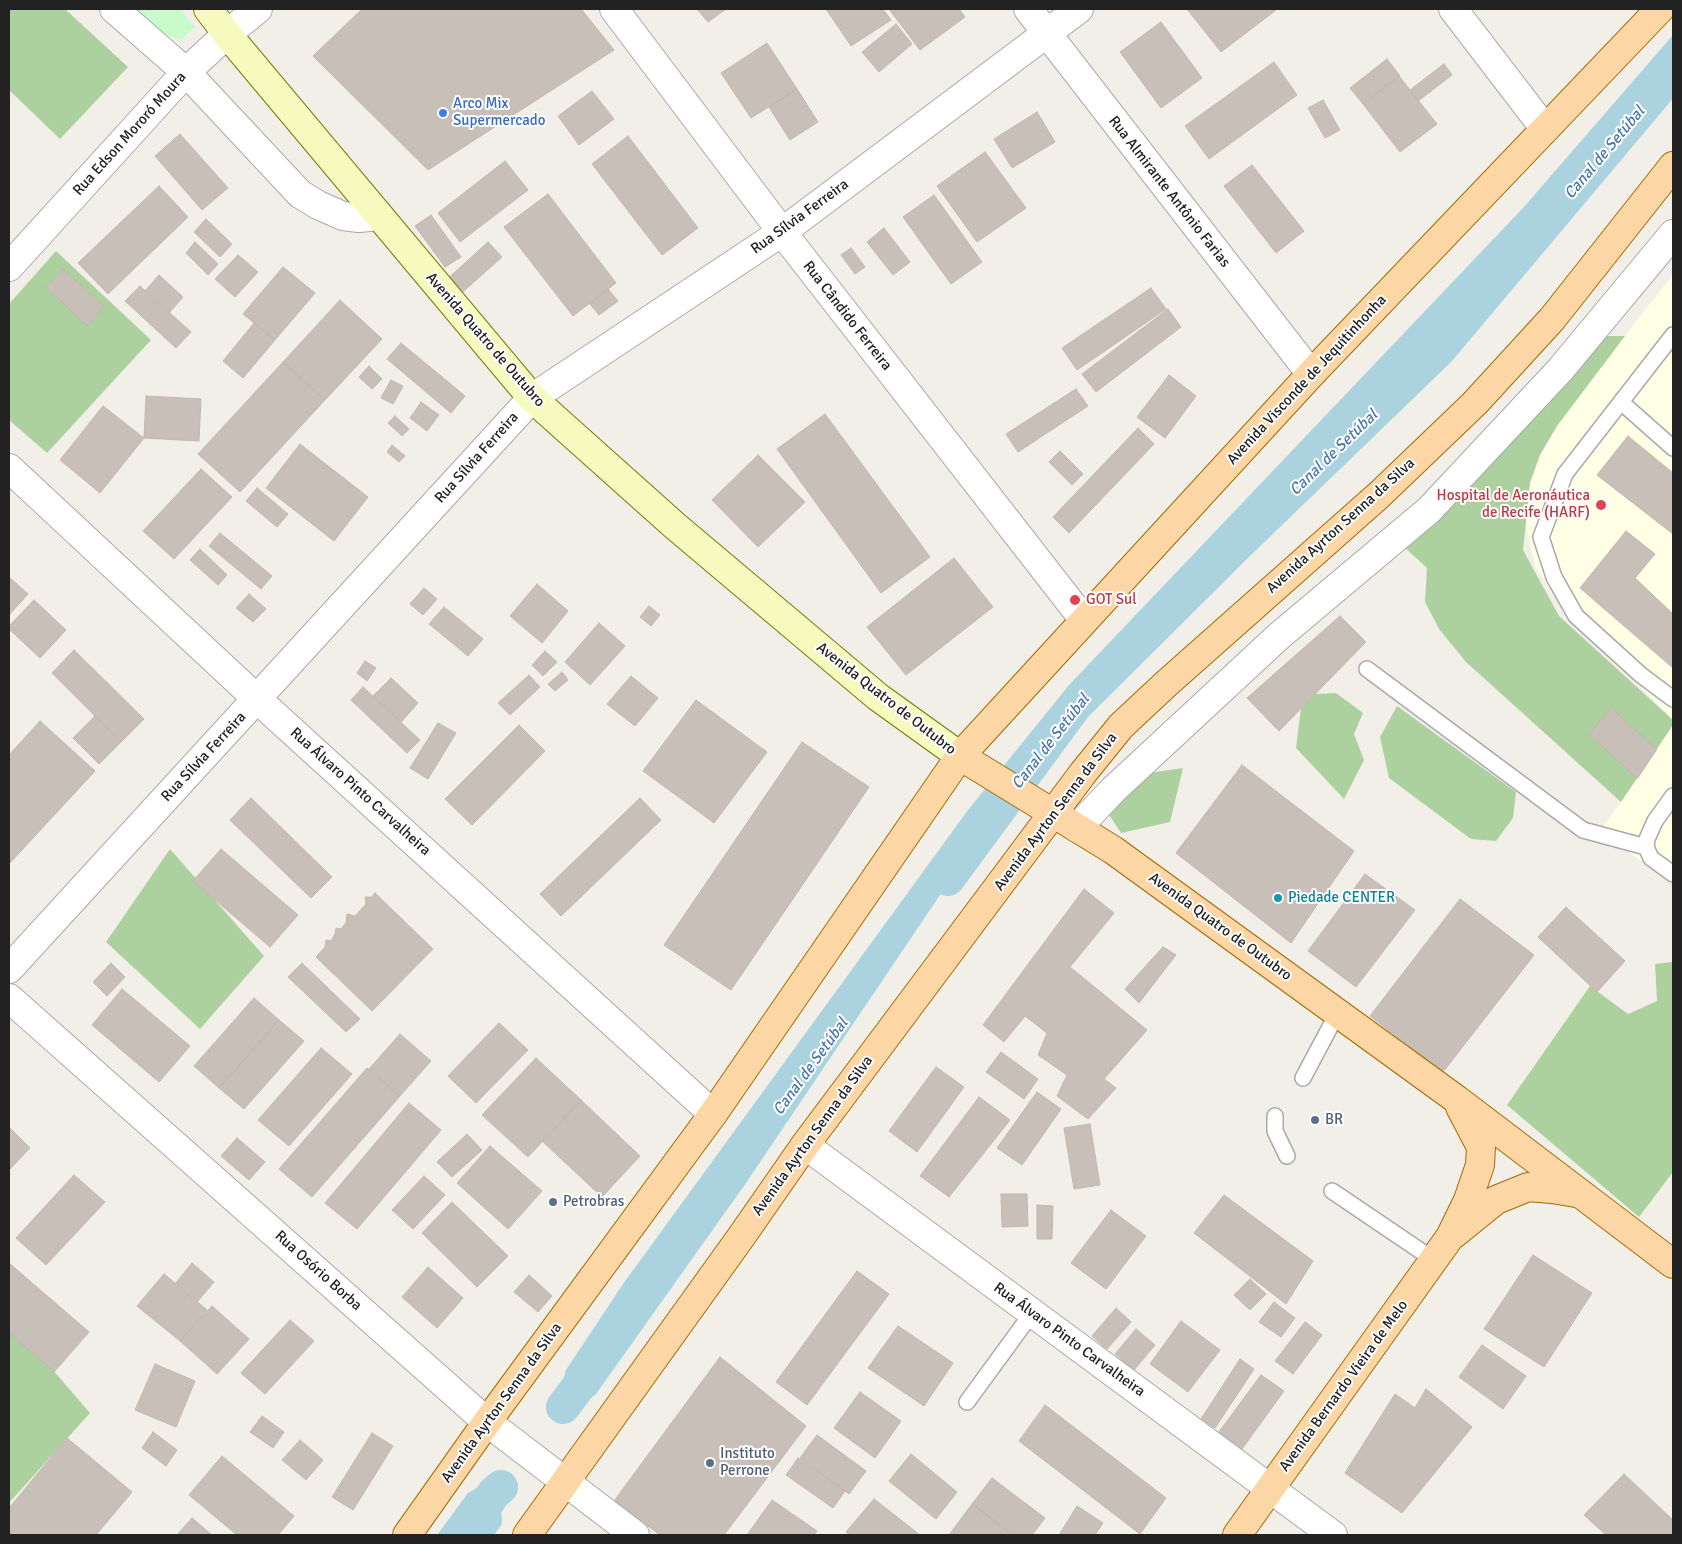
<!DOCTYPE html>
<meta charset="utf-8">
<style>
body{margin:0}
#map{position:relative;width:1682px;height:1544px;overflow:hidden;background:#f2efe9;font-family:Signika,sans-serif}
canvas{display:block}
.frame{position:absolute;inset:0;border:10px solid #222;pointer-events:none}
</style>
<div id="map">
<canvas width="1682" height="1544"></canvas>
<div class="frame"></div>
</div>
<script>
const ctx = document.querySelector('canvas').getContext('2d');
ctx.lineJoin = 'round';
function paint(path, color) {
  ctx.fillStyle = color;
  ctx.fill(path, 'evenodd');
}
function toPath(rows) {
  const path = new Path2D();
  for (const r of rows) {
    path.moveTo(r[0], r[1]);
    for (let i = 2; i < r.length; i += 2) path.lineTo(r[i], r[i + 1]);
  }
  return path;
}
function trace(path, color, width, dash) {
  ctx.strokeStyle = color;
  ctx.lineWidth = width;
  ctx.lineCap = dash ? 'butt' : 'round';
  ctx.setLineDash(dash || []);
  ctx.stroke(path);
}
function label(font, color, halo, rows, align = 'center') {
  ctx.font = font + ' Signika,sans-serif';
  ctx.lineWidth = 4;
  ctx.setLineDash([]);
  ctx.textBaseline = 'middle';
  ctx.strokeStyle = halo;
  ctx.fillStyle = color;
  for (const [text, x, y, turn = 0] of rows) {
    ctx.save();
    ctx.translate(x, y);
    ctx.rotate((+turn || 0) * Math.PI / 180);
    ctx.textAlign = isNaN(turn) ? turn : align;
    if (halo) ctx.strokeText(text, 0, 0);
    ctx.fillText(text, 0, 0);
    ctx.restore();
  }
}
paint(toPath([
 [1673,275,1673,720,1567,612,1535,567,1526,526,1530,483,1540,455,1557,426,1637,320],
 [1673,725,1673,883,1600,832]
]), '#ffffe5');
paint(toPath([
 [9,9,65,9,128,67,60,139,9,90],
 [56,251,151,340,47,453,9,420,9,304],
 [1600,336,1625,336,1557,426,1540,455,1530,483,1523,550,1559,616,1673,720,1673,725,1621,802,1466,662,1439,629,1425,602,1427,568,1401,544],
 [1336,693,1363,713,1354,734,1364,760,1344,799,1296,748,1301,708,1315,694],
 [1397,706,1516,792,1513,818,1496,841,1471,839,1389,778,1380,737],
 [1183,768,1170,822,1121,833,1108,813,1142,774],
 [170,849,264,956,200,1029,106,942],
 [1673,962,1673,1172,1639,1217,1507,1105,1590,986,1628,1014,1657,1001,1655,964],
 [9,1319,90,1413,9,1503]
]), '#add19e');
paint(toPath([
 [134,9,181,9,195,27,181,40,160,33]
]), '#c8facc');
paint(toPath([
 [1673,35,1673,71,1439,350,1237,545,1075,706,975,843,746,1183,596,1394,583,1404,570,1399,561,1390,566,1370,623,1284,968,810,1069,685,1523,208],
 [478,1487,494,1493,501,1505,502,1524,494,1535,437,1535,468,1493]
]), '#aad3df');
trace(toPath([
 [948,879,1075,706,1237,545,1439,350,1673,72],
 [563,1407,596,1363],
 [464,1535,494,1493,501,1487]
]), '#aad3df', 34);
const building = toPath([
 [362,9,581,9,614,50,428,170,313,56,362,9],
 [697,9,726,9,708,22,697,9],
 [826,9,883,9,891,20,851,46,826,9],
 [889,9,959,9,965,17,920,50,889,9],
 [1187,9,1275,9,1276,10,1221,52,1187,9],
 [1161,22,1202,78,1161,108,1120,52,1161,22],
 [896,24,912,44,879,72,862,52,896,24],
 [767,43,797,89,751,118,721,73,767,43],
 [1387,59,1400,76,1363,104,1350,88,1387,59],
 [1274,62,1297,95,1209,159,1185,126,1274,62],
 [1444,64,1452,75,1418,101,1410,90,1444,64],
 [1399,76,1437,124,1400,152,1363,104,1399,76],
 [797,89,818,122,790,140,769,107,797,89],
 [592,91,614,119,579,145,558,116,592,91],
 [1323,100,1340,130,1325,138,1308,108,1323,100],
 [1037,112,1055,142,1012,168,994,139,1037,112],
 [180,134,228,188,202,210,155,156,180,134],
 [628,136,698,228,662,255,592,164,628,136],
 [985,152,1026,208,977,242,937,186,985,152],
 [505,161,528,190,460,242,438,213,505,161],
 [1252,165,1304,231,1276,253,1224,186,1252,165],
 [159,186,188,217,108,294,78,263,159,186],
 [548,194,616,283,573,316,504,227,548,194],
 [934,195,982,262,951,284,903,217,934,195],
 [431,215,461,257,445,267,415,226,431,215],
 [206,219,232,244,220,257,194,232,206,219],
 [884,228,910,262,893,275,867,242,884,228],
 [195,242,218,264,208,275,186,253,195,242],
 [488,242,502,257,457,297,444,282,488,242],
 [851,248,865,267,855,274,841,255,851,248],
 [238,255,258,272,235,297,215,279,238,255],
 [283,267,315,293,275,340,243,314,283,267],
 [63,269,104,307,87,326,46,287,63,269],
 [159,275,183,297,169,313,145,291,159,275],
 [140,286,191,332,176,348,125,301,140,286],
 [1151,288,1166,309,1077,370,1062,348,1151,288],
 [608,289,618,301,599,315,589,303,608,289],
 [340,300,382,339,325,400,283,362,340,300],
 [1168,309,1181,327,1096,392,1082,374,1168,309],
 [254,323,275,340,243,378,223,361,254,323],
 [401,343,465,396,451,413,387,359,401,343],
 [283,362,325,400,240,492,198,454,283,362],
 [369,366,382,379,372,389,359,377,369,366],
 [1169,375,1196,396,1165,438,1137,417,1169,375],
 [391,380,403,386,393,404,381,398,391,380],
 [1076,389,1088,406,1018,452,1006,434,1076,389],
 [146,396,201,399,199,441,144,438,146,396],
 [421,402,439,415,427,431,410,418,421,402],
 [103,406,144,438,100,493,60,460,103,406],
 [825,414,930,557,881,593,777,449,825,414],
 [395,416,409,429,402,436,388,423,395,416],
 [1138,428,1154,444,1069,533,1053,517,1138,428],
 [1628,436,1673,473,1673,534,1597,475,1628,436],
 [300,444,368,497,334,541,266,488,300,444],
 [392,445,405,456,399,462,387,452,392,445],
 [1060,451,1083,474,1072,485,1049,462,1060,451],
 [758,455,805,502,758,547,712,500,758,455],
 [201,469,232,497,174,559,143,531,201,469],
 [257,488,288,514,277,527,246,501,257,488],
 [1626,531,1655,554,1635,578,1673,614,1673,668,1580,588,1626,531],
 [220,533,272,576,261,589,209,546,220,533],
 [200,549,227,575,218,585,190,560,200,549],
 [954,558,993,607,906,675,867,627,954,558],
 [9,577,28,594,9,615,9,577],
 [537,584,568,611,542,643,510,616,537,584],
 [424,588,437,599,423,615,410,604,424,588],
 [249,594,266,609,253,622,236,608,249,594],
 [34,600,66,630,40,658,9,629,9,626,34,600],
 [649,606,660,615,651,626,640,617,649,606],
 [444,607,483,639,468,656,429,624,444,607],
 [1340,616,1366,642,1279,731,1247,698,1340,616],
 [599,623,625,646,590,685,565,662,599,623],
 [74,650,144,719,121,742,52,673,74,650],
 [545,651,557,662,543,676,532,665,545,651],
 [365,661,376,668,367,681,357,673,365,661],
 [562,672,568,680,555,691,548,684,562,672],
 [529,675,540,687,510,715,498,703,529,675],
 [631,676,658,698,635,726,607,704,631,676],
 [391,678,418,703,401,722,373,696,391,678],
 [363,687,420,740,407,753,351,700,363,687],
 [696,700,767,752,714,823,643,771,696,700],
 [1611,708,1657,749,1637,779,1589,734,1611,708],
 [95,716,121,742,99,764,73,738,95,716],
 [40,721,95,771,9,864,9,755,40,721],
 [438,723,456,733,428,779,410,768,438,723],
 [519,725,545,751,472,825,445,799,519,725],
 [802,742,869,787,731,990,664,945,802,742],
 [1242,765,1354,851,1291,943,1176,853,1242,765],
 [251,798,332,877,311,898,230,820,251,798],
 [640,798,661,820,561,916,540,894,640,798],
 [221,849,298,915,270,947,193,881,221,849],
 [1365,874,1415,910,1356,987,1308,951,1365,874],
 [1084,889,1114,913,1070,967,1147,1030,1104,1079,1116,1088,1088,1119,1057,1096,1067,1075,1038,1055,1047,1033,1025,1016,1004,1042,983,1025,1084,889],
 [375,893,433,949,372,1011,316,957,325,947,326,940,331,941,335,934,336,928,341,929,346,923,347,914,355,916,366,904,365,897,372,897,375,893],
 [1460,899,1534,955,1443,1072,1370,1016,1460,899],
 [1566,907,1625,961,1597,992,1538,937,1566,907],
 [1163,947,1176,955,1139,1003,1125,989,1163,947],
 [111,963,125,977,107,996,93,982,111,963],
 [302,963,360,1019,346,1032,288,977,302,963],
 [122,989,190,1046,159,1082,92,1025,122,989],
 [254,998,279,1020,219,1088,194,1066,254,998],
 [279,1020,304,1041,244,1109,219,1088,279,1020],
 [499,1023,528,1050,476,1103,448,1076,499,1023],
 [400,1034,431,1061,400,1096,369,1069,400,1034],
 [321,1048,352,1074,289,1146,258,1120,321,1048],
 [1001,1052,1038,1079,1024,1099,986,1072,1001,1052],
 [536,1058,581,1100,528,1157,482,1115,536,1058],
 [936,1067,964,1087,917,1152,889,1131,936,1067],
 [367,1068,400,1096,312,1197,279,1169,367,1068],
 [1037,1092,1061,1109,1022,1165,997,1148,1037,1092],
 [979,1097,1010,1120,949,1197,920,1176,979,1097],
 [581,1100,640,1156,602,1197,542,1141,581,1100],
 [409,1103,441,1130,357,1229,325,1203,409,1103],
 [1090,1124,1100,1185,1074,1189,1064,1128,1090,1124],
 [9,1127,30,1148,9,1170,9,1127],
 [467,1134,482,1150,452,1177,437,1162,467,1134],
 [237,1138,265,1162,249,1180,221,1156,237,1138],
 [490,1146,542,1191,508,1229,457,1183,490,1146],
 [74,1175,105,1202,46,1265,16,1238,74,1175],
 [424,1176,445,1195,413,1229,392,1210,424,1176],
 [1001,1194,1027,1194,1028,1226,1002,1227,1001,1194],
 [1224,1195,1313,1261,1286,1304,1194,1233,1224,1195],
 [452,1202,508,1256,477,1287,422,1233,452,1202],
 [1037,1205,1053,1206,1052,1239,1037,1239,1037,1205],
 [1111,1210,1146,1236,1106,1289,1071,1263,1111,1210],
 [1533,1255,1592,1293,1544,1367,1484,1329,1533,1255],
 [9,1263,89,1332,54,1372,9,1333,9,1263],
 [192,1263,214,1282,197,1302,175,1284,192,1263],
 [428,1267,463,1298,437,1328,402,1297,428,1267],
 [857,1271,889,1294,807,1405,776,1382,857,1271],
 [164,1274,207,1310,180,1341,137,1306,164,1274],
 [529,1275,552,1296,538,1312,514,1292,529,1275],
 [1250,1279,1266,1294,1250,1310,1234,1295,1250,1279],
 [1274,1302,1295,1318,1281,1337,1259,1322,1274,1302],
 [212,1306,249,1339,217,1374,180,1341,212,1306],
 [1116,1308,1131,1322,1107,1349,1092,1336,1116,1308],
 [290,1320,314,1341,265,1394,241,1373,290,1320],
 [1181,1321,1220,1350,1188,1392,1150,1364,1181,1321],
 [1305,1322,1322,1335,1293,1374,1275,1361,1305,1322],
 [898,1326,953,1363,924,1406,868,1368,898,1326],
 [1136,1329,1155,1345,1134,1370,1115,1354,1136,1329],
 [1482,1345,1526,1376,1503,1409,1459,1377,1482,1345],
 [720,1357,806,1426,724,1535,660,1535,614,1501,720,1357],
 [1240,1359,1254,1369,1215,1428,1201,1419,1240,1359],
 [155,1364,195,1381,176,1427,135,1410,155,1364],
 [1261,1375,1284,1391,1242,1449,1219,1432,1261,1375],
 [1426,1389,1472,1427,1402,1513,1345,1473,1395,1394,1415,1408,1426,1389],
 [860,1392,901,1421,875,1458,834,1428,860,1392],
 [1045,1405,1166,1498,1140,1534,1019,1441,1045,1405],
 [262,1416,284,1432,273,1448,250,1432,262,1416],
 [153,1432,177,1450,166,1466,142,1448,153,1432],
 [372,1433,393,1446,353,1510,332,1497,372,1433],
 [817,1435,866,1471,849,1494,800,1458,817,1435],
 [67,1438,132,1492,96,1535,9,1535,9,1508,67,1438],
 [300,1440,323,1460,306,1480,282,1460,300,1440],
 [911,1454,957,1492,936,1519,889,1481,911,1454],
 [222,1456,294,1516,278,1535,237,1535,189,1495,222,1456],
 [798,1458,845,1491,833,1508,786,1475,798,1458],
 [1624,1474,1673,1520,1673,1535,1606,1535,1584,1515,1624,1474],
 [992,1478,1045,1518,1032,1535,1013,1535,972,1504,992,1478],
 [874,1499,920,1535,850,1535,846,1532,874,1499],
 [772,1500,817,1531,814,1535,747,1535,772,1500],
 [972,1504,1013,1535,949,1535,972,1504],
 [1077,1506,1103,1523,1095,1535,1059,1535,1077,1506],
 [192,1518,212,1535,177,1535,192,1518]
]);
paint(building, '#c7bfb8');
trace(building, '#c4b6ab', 1);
const service = toPath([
 [1673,335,1565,474,1541,537,1554,577,1576,616,1641,675,1673,699],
 [1621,402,1673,448],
 [1367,669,1583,830,1646,847],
 [1673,796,1655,821,1647,839,1646,847,1651,858,1673,874],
 [1303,1078,1338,1012],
 [1275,1116,1275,1131,1287,1156],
 [1332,1191,1434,1260],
 [967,1402,1032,1313]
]);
const minor = toPath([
 [114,9,186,72,300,194,318,205,343,216,359,218,379,216],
 [614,9,782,232,1084,620],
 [1028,9,1311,374],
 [1453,9,1545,129],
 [9,267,186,72,227,34,258,9],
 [9,468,257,699,713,1114],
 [1077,828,1113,790,1279,636,1429,510,1560,370,1673,234],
 [9,969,532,398,782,232,1079,9],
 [9,998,487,1422,635,1535],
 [805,1145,1333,1535]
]);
const secondary = toPath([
 [208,9,227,34,532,398,674,525,878,697,960,756]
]);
const primary = toPath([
 [960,756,1113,850,1456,1099,1673,1264],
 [1454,1234,1496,1200,1528,1187,1552,1189,1576,1193],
 [407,1535,487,1422,713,1114,960,756,1311,374,1660,9],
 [527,1535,741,1237,805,1145,1083,773,1121,726,1167,683,1379,495,1475,403,1552,319,1673,166],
 [1237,1535,1450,1237,1468,1200,1480,1165,1481,1147,1460,1107]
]);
trace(service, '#a9a9a9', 18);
trace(minor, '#a9a9a9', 30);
trace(secondary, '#707d05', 30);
trace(primary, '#a06b00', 30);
trace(service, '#fff', 15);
trace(minor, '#fff', 28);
trace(secondary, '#f7fabf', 28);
trace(primary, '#fcd6a4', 28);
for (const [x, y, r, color] of [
 [443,113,5,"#3f7fe0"],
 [1601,505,6,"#e0444e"],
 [1075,600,6,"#e0444e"],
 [1278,898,5,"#0f9aa8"],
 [1315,1120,5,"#5c6f8a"],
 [553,1202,5,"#5c6f8a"],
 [710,1463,5,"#5c6f8a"]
]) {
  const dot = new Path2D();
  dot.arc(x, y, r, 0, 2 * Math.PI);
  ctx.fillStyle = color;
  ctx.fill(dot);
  trace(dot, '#fff', 2);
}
label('15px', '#366cbe', '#fff', [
 ["Arco Mix",453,104],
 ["Supermercado",453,121]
], 'left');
label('15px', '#222', '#fff', [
 ["Rua Edson Mororó Moura",130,134,-48],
 ["Rua Almirante Antônio Farias",1169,192,52],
 ["Rua Sílvia Ferreira",800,217,-36],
 ["Rua Cândido Ferreira",847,316,52],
 ["Avenida Quatro de Outubro",485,340,49],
 ["Avenida Visconde de Jequitinhonha",1307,380,-47],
 ["Rua Sílvia Ferreira",477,458,-48],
 ["Avenida Ayrton Senna da Silva",1341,526,-42],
 ["Avenida Quatro de Outubro",886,699,38],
 ["Rua Sílvia Ferreira",204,757,-47],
 ["Rua Álvaro Pinto Carvalheira",360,792,42],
 ["Avenida Ayrton Senna da Silva",1056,812,-53],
 ["Avenida Quatro de Outubro",1220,927,36],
 ["Avenida Ayrton Senna da Silva",813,1136,-54],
 ["Rua Osório Borba",318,1271,42],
 ["Rua Álvaro Pinto Carvalheira",1069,1340,36],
 ["Avenida Bernardo Vieira de Melo",1344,1386,-54],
 ["Avenida Ayrton Senna da Silva",502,1403,-54]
]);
label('15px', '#be3a42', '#fff', [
 ["Hospital de Aeronáutica",1590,496],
 ["de Recife (HARF)",1590,513],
 ["GOT Sul",1086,600,"left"]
], 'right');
label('15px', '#0d838f', '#fff', [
 ["Piedade CENTER",1288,898]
], 'left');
label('15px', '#4e5e75', '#fff', [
 ["BR",1325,1120],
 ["Petrobras",563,1202],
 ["Instituto",720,1454],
 ["Perrone",720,1471]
], 'left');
label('italic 16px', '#4a7aab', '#fff', [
 ["Canal de Setúbal",1605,153,-50],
 ["Canal de Setúbal",1334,453,-44],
 ["Canal de Setúbal",1051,742,-52],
 ["Canal de Setúbal",811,1067,-54]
]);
</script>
